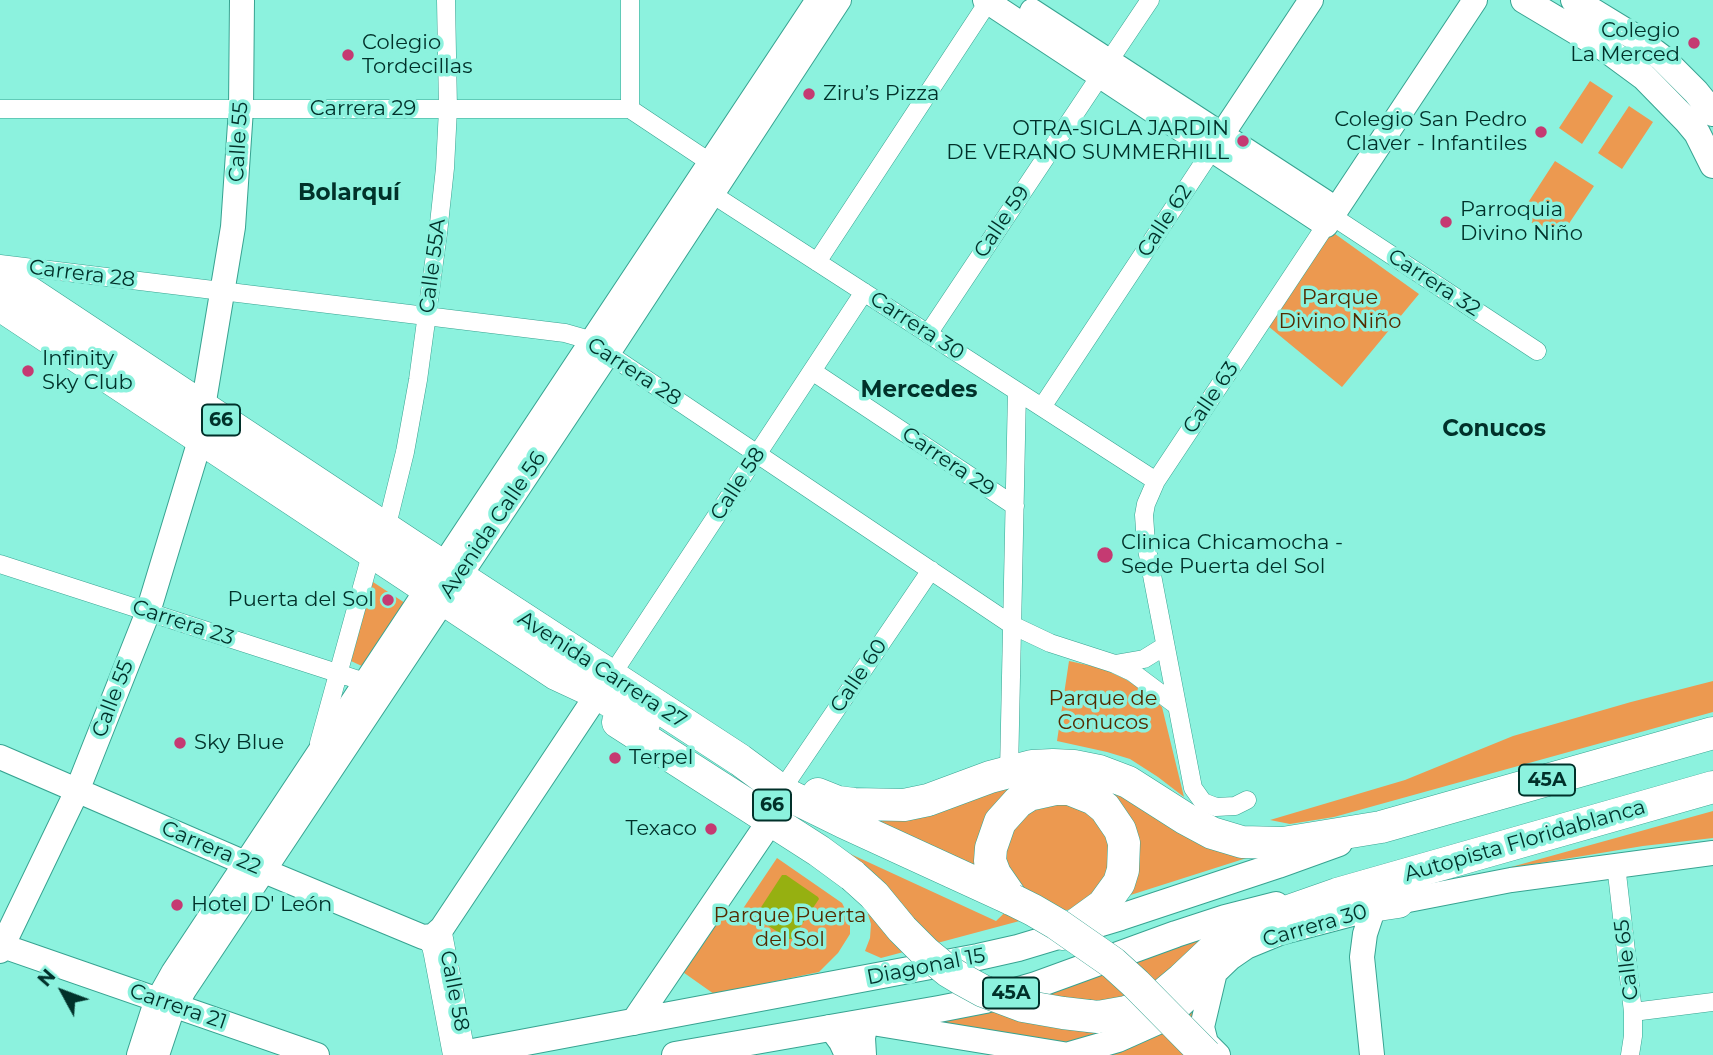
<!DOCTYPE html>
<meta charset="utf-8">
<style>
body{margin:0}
#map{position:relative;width:1713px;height:1055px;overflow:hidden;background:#8cf2de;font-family:Montserrat,sans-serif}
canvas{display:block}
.north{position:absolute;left:28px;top:957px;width:70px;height:70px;-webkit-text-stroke:5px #8cf2de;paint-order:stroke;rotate:311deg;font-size:19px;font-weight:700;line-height:28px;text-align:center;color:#01312a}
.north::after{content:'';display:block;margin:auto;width:24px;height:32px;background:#01312a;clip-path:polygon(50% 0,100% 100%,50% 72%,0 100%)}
</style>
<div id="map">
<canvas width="1713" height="1055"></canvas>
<div class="north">N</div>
</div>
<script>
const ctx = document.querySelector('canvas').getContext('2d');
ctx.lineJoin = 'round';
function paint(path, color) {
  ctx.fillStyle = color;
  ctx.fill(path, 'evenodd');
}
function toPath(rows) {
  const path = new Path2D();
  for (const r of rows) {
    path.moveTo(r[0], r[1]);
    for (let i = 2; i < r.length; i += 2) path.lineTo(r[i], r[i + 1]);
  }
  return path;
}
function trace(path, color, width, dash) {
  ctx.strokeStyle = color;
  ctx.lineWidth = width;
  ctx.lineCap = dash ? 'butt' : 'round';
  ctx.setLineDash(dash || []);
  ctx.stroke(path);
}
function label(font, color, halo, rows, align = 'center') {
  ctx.font = font + ' Montserrat,sans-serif';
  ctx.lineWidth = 7;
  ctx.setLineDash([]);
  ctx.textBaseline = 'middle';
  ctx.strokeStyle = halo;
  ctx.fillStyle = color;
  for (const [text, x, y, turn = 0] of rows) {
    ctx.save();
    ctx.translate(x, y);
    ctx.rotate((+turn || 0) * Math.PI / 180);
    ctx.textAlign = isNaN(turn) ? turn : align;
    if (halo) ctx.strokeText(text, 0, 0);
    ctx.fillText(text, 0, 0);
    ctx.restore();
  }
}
paint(toPath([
 [1590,81,1613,96,1582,144,1559,128],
 [1629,106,1653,122,1622,169,1598,153],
 [1555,161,1594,186,1558,240,1520,215],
 [1331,231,1419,294,1342,387,1268,326],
 [373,582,408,605,366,668,351,661],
 [1069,661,1101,668,1125,679,1149,694,1162,707,1184,797,1158,777,1130,759,1107,752,1057,741],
 [1713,681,1713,712,1334,817,1290,824,1270,820,1405,780,1513,736,1631,702],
 [1102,784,1253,856,1118,899,1118,807,1014,795,990,877,842,813,1003,785],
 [1064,797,1113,832,1108,885,1075,909,1057,911,881,958,865,951,870,938,871,924,865,905,831,845,996,921,1025,893,1013,887,1003,850,1019,813],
 [1713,811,1713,838,1643,846,1504,869],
 [777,858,842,903,850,919,850,934,838,953,819,972,714,994,680,970,720,913,734,922],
 [1223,929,1133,1023,1091,1039,1064,1042,934,1022],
 [1199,1004,1211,1055,1106,1055,1135,1046,1166,1032]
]), '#ec9950');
paint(toPath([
 [782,875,786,875,818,897,819,899,792,939,789,939,756,918,756,915]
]), '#96b011');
const street = toPath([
 [1109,61,1150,0],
 [0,109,630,109,711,163],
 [630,109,630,0],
 [712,194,1156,481],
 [1332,216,1537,351],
 [817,262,988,2],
 [0,264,565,333,586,339,1012,625,1050,643,1115,664,1132,672,1176,705],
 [928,334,1100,76],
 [812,371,1015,506],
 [1042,407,1212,150],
 [386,529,405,452,418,380,438,233,445,168,448,109,446,0],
 [0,564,365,682],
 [1115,664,1144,659,1165,646],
 [611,676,864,292],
 [319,743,372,551],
 [1009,772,1017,391],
 [787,782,931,570],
 [1247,800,1235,806,1216,807,1203,802,1193,788,1146,544,1144,515,1146,504,1156,481,1326,225],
 [1616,865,1633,1012,1633,1036,1630,1055],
 [442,928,466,1053],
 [423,937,431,946,433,955,452,1055],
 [1633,1012,1713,1002]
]);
const secondary = toPath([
 [985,0,1326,225,1475,0],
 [1032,11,1336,209],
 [1213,148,1311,0],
 [203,407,233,227,241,109,242,0],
 [0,757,245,863,423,937,433,936,442,928,591,704],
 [0,945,317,1055],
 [0,951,77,791,148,612,201,437],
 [1215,972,1202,1027,1206,1043,1218,1055],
 [830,1027,841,1042,847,1055],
 [139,1055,155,1005,173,973,818,0],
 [157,1055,170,1016,184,990,608,353,839,0],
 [864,1055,863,1038,866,1022,1069,1055],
 [1066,1055,1118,1040,1156,1023,1180,1006,1230,958,1246,947,1280,933,1398,902,1511,880,1713,853],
 [1372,1055,1362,957,1365,934,1373,910]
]);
const primary = toPath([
 [1524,0,1606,49,1644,77,1687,121,1697,133,1713,165],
 [1574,0,1633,36,1662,58,1696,92,1713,113],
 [634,1022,771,820],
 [457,1055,978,957,1018,948,1121,917,1278,865,1339,843],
 [675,1055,939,1009,985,1000,1036,985,1176,934,1225,918,1276,905]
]);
const highway = toPath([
 [0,273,412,546,740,760,786,794,843,822,1013,900],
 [0,305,556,674,599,694,644,723],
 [618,722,819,851,853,876],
 [818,794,838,802,854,804,904,805,928,800,990,777,1009,772,1032,766,1053,765,1074,766,1099,771,1128,782,1186,819,1212,833,1242,842,1283,843,1381,827,1713,733],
 [1013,900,995,874,990,861,991,848,1000,822,1018,802,1029,795,1056,789,1069,789,1094,799,1105,808,1120,830,1124,843,1123,870,1119,883,1103,905,1063,934],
 [1338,911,1398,902],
 [1089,1016,1098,1017,1126,1012,1150,1003,1164,994,1182,979,1217,946,1257,922,1337,894,1713,787]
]);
trace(street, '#37a391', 19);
trace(secondary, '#37a391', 26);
trace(primary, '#37a391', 28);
trace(highway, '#37a391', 33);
trace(street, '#fff', 18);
trace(secondary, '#fff', 24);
trace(primary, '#fff', 26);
trace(highway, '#fff', 32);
const highwayBridge = toPath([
 [853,876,874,895,902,929,925,952,948,971,963,980,983,991,1023,1006,1063,1013,1089,1016],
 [1013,900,1033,910,1057,924,1113,963,1136,984,1206,1055]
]);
trace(highwayBridge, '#37a391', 33, []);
trace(highwayBridge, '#fff', 32);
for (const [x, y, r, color] of [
 [1694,43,7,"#c53a72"],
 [348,55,7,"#c53a72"],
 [809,94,7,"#c53a72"],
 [1541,132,7,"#c53a72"],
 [1243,141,7,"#c53a72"],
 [1446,222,7,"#c53a72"],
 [28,371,7,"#c53a72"],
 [1105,555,9,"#c53a72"],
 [388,600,7,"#c53a72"],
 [180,743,7,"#c53a72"],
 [615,758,7,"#c53a72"],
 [711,829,7,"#c53a72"],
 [177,905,7,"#c53a72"]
]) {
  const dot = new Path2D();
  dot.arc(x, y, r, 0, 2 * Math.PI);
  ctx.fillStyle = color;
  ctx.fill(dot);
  trace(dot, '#8cf2de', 2.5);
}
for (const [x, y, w] of [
 [221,420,38],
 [1547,780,56],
 [772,805,38],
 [1011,993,56]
]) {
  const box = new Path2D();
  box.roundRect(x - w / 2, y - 15.5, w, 31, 5);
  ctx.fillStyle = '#8cf2de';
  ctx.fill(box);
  trace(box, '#01312a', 2);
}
label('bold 19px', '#01312a', null, [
 ["66",221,420],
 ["45A",1547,780],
 ["66",772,805],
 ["45A",1011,993]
]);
label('21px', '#01312a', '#8cf2de', [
 ["Colegio",1680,31,"right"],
 ["La Merced",1680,55,"right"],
 ["Colegio",362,43],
 ["Tordecillas",362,67],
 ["Ziru’s Pizza",823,94],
 ["Colegio San Pedro",1527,120,"right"],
 ["Claver - Infantiles",1527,144,"right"],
 ["OTRA-SIGLA JARDIN",1229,129,"right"],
 ["DE VERANO SUMMERHILL",1229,153,"right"],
 ["Parroquia",1460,210],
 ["Divino Niño",1460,234],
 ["Infinity",42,359],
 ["Sky Club",42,383],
 ["Clinica Chicamocha -",1121,543],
 ["Sede Puerta del Sol",1121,567],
 ["Puerta del Sol",374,600,"right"],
 ["Sky Blue",194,743],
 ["Terpel",629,758],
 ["Texaco",697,829,"right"],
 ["Hotel D' León",191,905]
], 'left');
label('21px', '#01312a', '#8cf2de', [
 ["Carrera 29",363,109],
 ["Calle 55",239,142,-87],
 ["Calle 62",1165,221,-57],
 ["Calle 59",1002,222,-56],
 ["Calle 55A",433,266,-83],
 ["Carrera 28",82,274,7],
 ["Carrera 32",1434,283,33],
 ["Carrera 30",917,326,33],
 ["Carrera 28",634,372,33],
 ["Calle 63",1211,398,-56],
 ["Carrera 29",948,462,34],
 ["Calle 58",738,484,-57],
 ["Avenida Calle 56",493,525,-56],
 ["Carrera 23",183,623,18],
 ["Avenida Carrera 27",602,670,33],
 ["Calle 60",859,676,-56],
 ["Calle 55",113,699,-69],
 ["Autopista Floridablanca",1525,841,-16],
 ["Carrera 22",211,848,23],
 ["Carrera 30",1315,926,-16],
 ["Calle 65",1627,960,-97],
 ["Diagonal 15",926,967,-11],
 ["Calle 58",454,991,79],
 ["Carrera 21",178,1007,19]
]);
label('21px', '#532b00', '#8cf2de', [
 ["Parque",1340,298],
 ["Divino Niño",1340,322],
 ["Parque de",1103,699],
 ["Conucos",1103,723],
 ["Parque Puerta",790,916],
 ["del Sol",790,940]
]);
label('bold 23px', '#01312a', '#8cf2de', [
 ["Bolarquí",349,193],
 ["Mercedes",919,390],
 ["Conucos",1494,429]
]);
</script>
